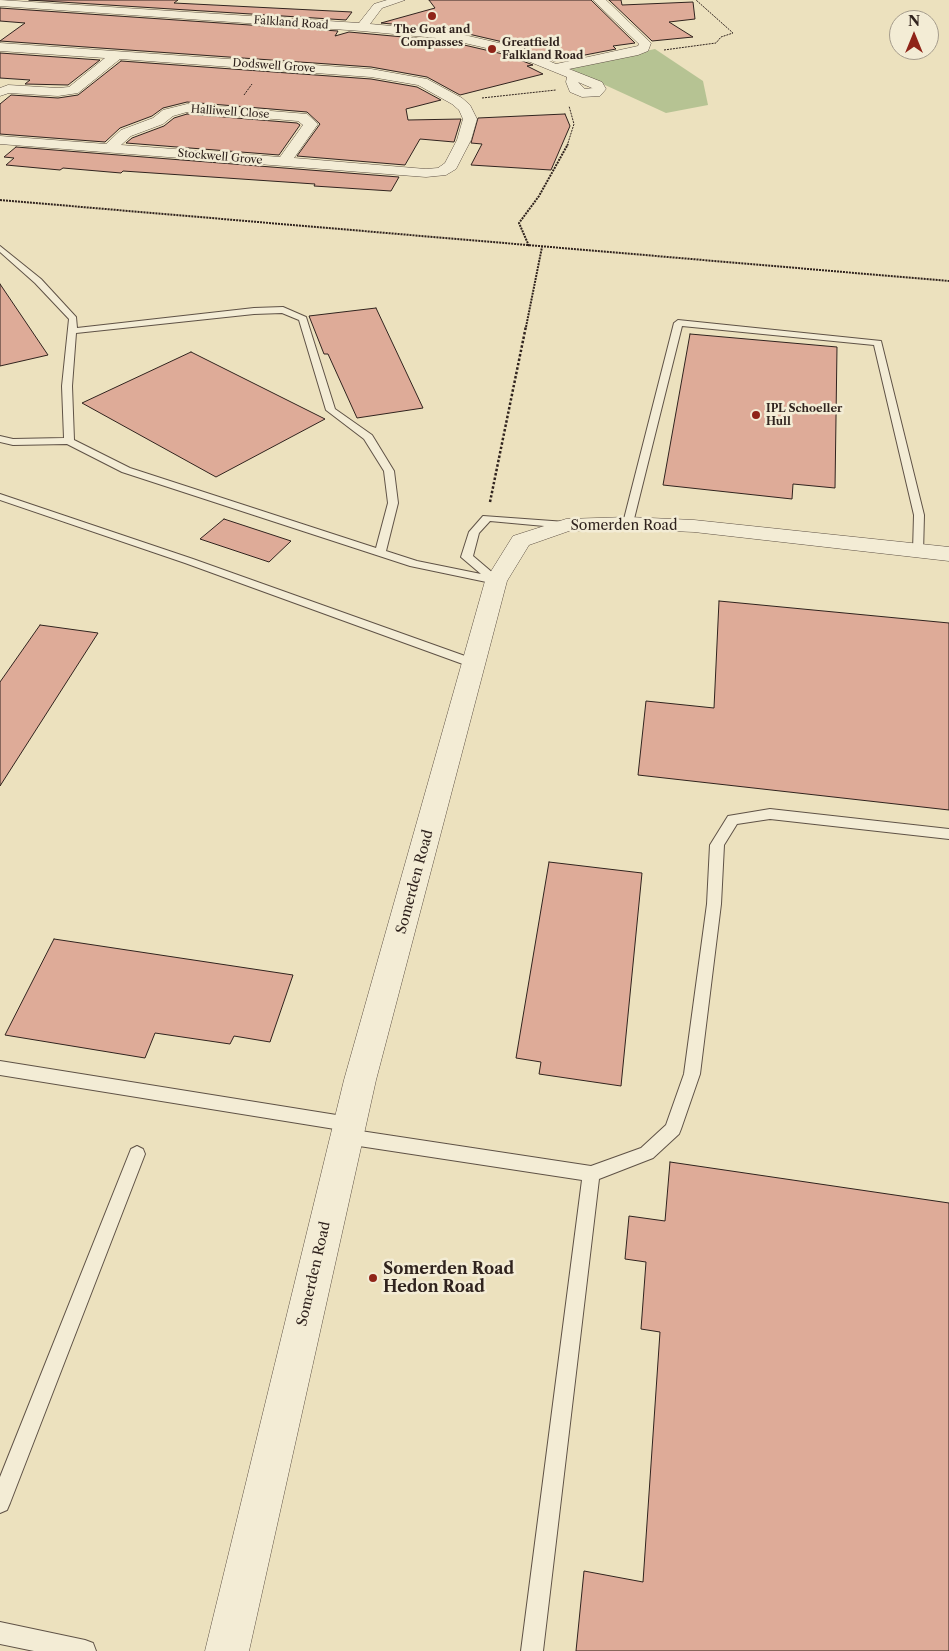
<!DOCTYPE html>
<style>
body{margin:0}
#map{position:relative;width:949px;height:1651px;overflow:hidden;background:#ece1be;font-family:"Libre Caslon Text",serif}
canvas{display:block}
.north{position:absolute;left:889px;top:10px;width:50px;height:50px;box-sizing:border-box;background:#f3ecd5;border:1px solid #a59c8c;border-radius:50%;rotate:0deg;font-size:14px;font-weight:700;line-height:20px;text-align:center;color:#30231e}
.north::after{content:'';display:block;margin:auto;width:18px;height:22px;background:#8f2418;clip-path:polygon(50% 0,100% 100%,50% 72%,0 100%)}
</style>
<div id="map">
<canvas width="949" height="1651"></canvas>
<div class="north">N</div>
</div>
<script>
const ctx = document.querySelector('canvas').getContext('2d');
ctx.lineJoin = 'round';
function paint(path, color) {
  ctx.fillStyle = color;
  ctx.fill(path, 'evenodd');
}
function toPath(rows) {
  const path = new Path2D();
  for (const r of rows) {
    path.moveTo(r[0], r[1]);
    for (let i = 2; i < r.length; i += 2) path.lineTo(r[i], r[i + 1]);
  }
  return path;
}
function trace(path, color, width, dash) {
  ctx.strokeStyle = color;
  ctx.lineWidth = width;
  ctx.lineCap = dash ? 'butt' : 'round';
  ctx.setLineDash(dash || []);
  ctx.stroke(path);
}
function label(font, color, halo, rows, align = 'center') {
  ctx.font = font + ' "Libre Caslon Text",serif';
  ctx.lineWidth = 5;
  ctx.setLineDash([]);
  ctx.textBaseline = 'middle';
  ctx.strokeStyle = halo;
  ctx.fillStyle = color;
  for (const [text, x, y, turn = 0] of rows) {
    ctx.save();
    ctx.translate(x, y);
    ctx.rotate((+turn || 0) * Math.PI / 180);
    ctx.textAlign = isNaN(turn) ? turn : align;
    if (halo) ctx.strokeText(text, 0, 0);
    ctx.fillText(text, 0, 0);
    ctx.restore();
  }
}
paint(toPath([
 [655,49,703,81,708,105,666,113,568,68]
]), '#b6c393');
const building = toPath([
 [29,0,178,0,174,3,352,12,346,20,29,0],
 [429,0,591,0,635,43,613,46,616,49,554,61,516,45,447,29,381,23,435,8,429,0],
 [609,0,621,0,622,5,693,2,695,19,669,22,693,37,652,41,609,0],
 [0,8,338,31,335,36,349,32,447,41,507,55,533,65,527,66,543,74,460,95,427,77,371,67,0,41,25,23,0,21,0,8],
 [0,53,100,60,68,85,25,84,30,80,0,78,0,53],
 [121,61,371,79,417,87,441,100,406,109,408,120,461,119,454,142,420,139,405,165,297,156,320,124,307,112,187,102,163,108,152,116,120,128,105,142,0,134,0,104,11,95,58,98,78,95,121,61],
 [187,114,297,123,300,125,279,155,126,143,132,138,164,126,174,118,187,114],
 [565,114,570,126,551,170,471,165,482,144,471,143,478,118,565,114],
 [16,147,399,177,391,191,314,186,315,184,123,171,121,173,63,168,60,170,6,165,14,158,4,157,16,147],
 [0,284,48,355,0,366,0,284],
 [376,308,423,408,357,418,328,354,324,354,309,316,376,308],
 [690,334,837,347,835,488,793,484,792,499,663,485,690,334],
 [191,352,325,419,216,477,82,403,191,352],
 [224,519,291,541,269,562,200,539,224,519],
 [719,601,949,623,949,810,638,775,646,701,714,708,719,601],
 [40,625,98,633,0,786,0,682,40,625],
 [549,862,642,873,621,1086,539,1074,541,1062,516,1058,549,862],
 [54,939,293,975,270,1042,234,1036,230,1044,155,1033,145,1058,5,1035,54,939],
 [670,1162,949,1203,949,1651,576,1651,584,1571,643,1582,660,1332,641,1329,646,1262,625,1259,629,1216,665,1221,670,1162]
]);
paint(building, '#deab98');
trace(building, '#30231e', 1);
const lane = toPath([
 [0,246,41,279,76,317,77,328,254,308,283,307,306,317,335,409,372,435,394,471,398,503,386,551,417,561,481,574,461,557,469,532,483,516,566,522,571,525,566,528,490,521,479,533,473,556,500,579,502,581,496,584,410,566,122,472,67,444,13,445,0,442,0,436,13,439,64,438,62,386,69,319,35,283,0,252,0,246],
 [282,313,299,320,326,410,364,439,384,471,388,503,376,548,130,468,74,440,72,386,76,333,254,314,282,313],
 [678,320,881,341,924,515,923,553,915,553,913,551,914,515,874,345,682,326,633,523,632,525,624,525,623,523,674,323,678,320],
 [0,494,193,559,479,661,481,664,479,667,471,667,185,563,0,500,0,494],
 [770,809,949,829,949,839,770,819,737,824,724,845,721,904,700,1074,681,1129,679,1134,653,1158,599,1179,543,1651,521,1651,582,1180,346,1144,340,1141,338,1136,341,1130,0,1075,0,1061,349,1117,355,1119,357,1124,354,1130,591,1166,641,1148,666,1125,684,1074,707,904,710,845,728,816,770,809],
 [137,1146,143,1149,145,1154,10,1503,7,1510,0,1513,0,1477,129,1154,131,1149,137,1146],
 [0,1622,85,1640,93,1643,96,1651,34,1651,0,1644,0,1622]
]);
const street = toPath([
 [0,0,359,23,374,4,387,0,405,0,382,8,370,24,447,31,516,47,556,64,638,46,639,44,593,0,606,0,651,43,648,51,638,55,569,69,602,82,606,89,600,96,582,97,570,92,566,82,567,77,508,53,447,39,362,31,0,6,0,0],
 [578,82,592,88,593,88,585,89,578,82],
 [0,43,371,69,427,79,462,98,470,105,477,119,471,140,456,169,446,175,426,177,0,144,0,136,106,144,121,130,153,118,163,110,187,104,307,114,318,124,294,158,426,169,438,168,445,163,457,140,463,119,459,110,452,104,418,85,371,77,120,59,78,93,58,96,9,93,0,96,0,88,8,85,58,88,69,87,105,58,0,51,0,43],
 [187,112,298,121,303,125,280,157,121,145,131,136,163,124,173,116,187,112],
 [628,517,694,520,949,547,949,561,694,532,628,529,569,531,529,545,507,581,376,1080,249,1651,205,1651,344,1080,485,581,513,536,566,519,628,517]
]);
trace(lane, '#5f5246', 2);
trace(street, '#5f5246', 1);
trace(toPath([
 [664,50,716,43,721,37,733,33,696,0],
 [244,95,252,84],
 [482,98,556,90],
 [567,146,574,124,569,106]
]), '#30231e', 1, [2, 1]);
trace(toPath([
 [0,200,949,281],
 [529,246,519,223,539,196,568,144],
 [526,327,542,247]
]), '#30231e', 2, [2, 1]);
trace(toPath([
 [490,502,526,326]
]), '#30231e', 2.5, [2.5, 2]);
paint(lane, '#f3ecd5');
paint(street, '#f3ecd5');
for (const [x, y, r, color] of [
 [432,16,5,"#8f2418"],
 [492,49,5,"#8f2418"],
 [756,415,5,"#8f2418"],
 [373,1278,5,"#8f2418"]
]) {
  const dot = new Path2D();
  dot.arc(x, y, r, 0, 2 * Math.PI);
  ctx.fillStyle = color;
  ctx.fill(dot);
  trace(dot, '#f3ecd5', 2);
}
label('11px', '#30231e', '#f3ecd5', [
 ["Falkland Road",291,23,4],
 ["Dodswell Grove",274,66,4],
 ["Halliwell Close",230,112,4],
 ["Stockwell Grove",220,157,5]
]);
label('bold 11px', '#30231e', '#f3ecd5', [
 ["The Goat and",432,30,"center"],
 ["Compasses",432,43,"center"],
 ["Greatfield",502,43],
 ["Falkland Road",502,56],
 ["IPL Schoeller",766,409],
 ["Hull",766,422]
], 'left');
label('14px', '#30231e', '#f3ecd5', [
 ["Somerden Road",624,526],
 ["Somerden Road",415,882,-75],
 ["Somerden Road",314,1274,-77]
]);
label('bold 16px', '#30231e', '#f3ecd5', [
 ["Somerden Road",383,1269],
 ["Hedon Road",383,1287]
], 'left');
</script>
